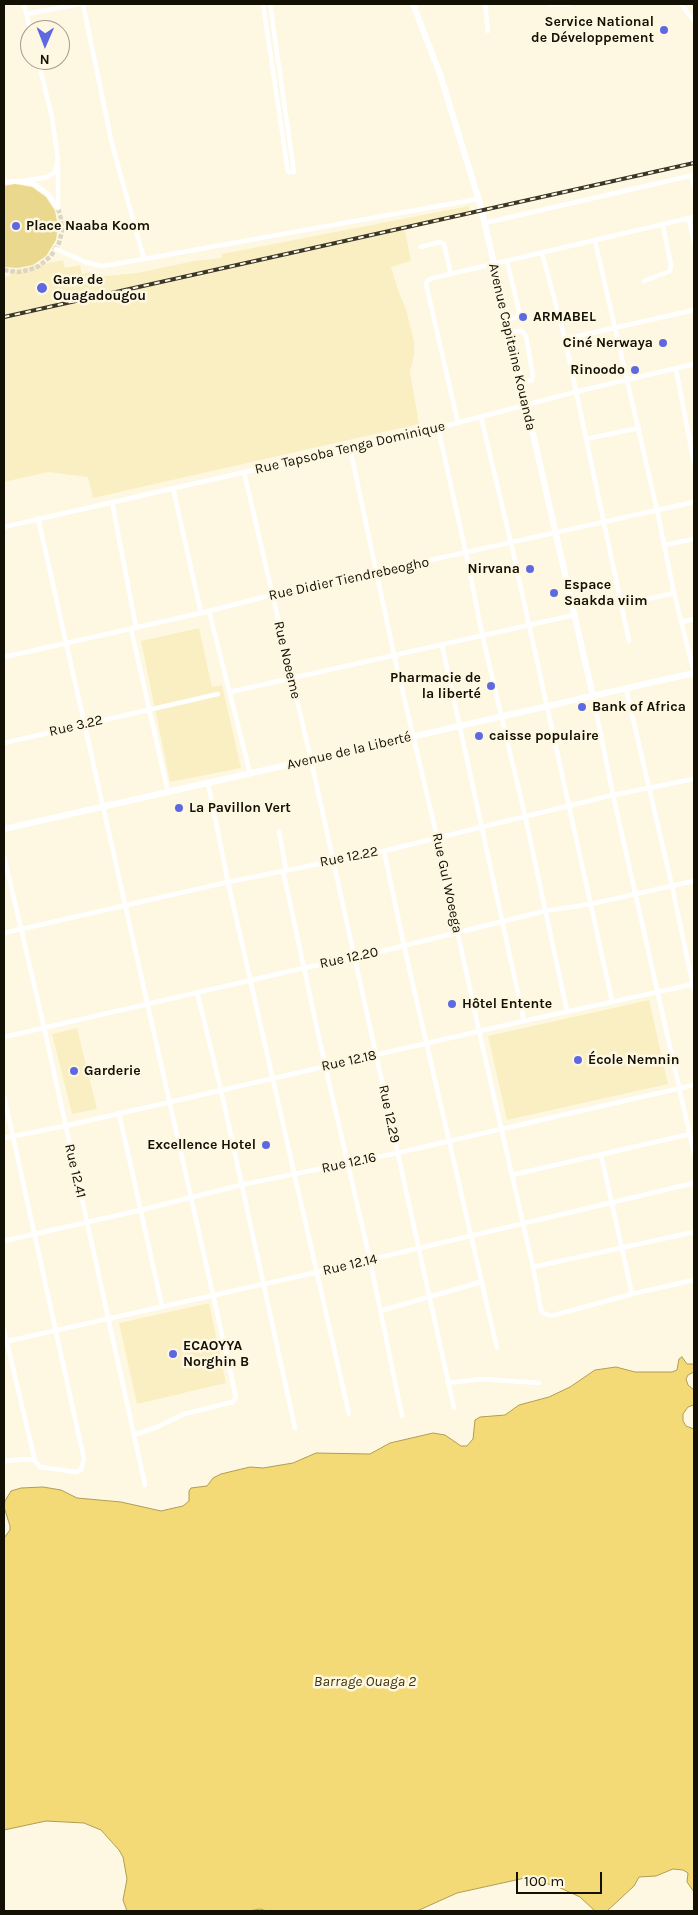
<!DOCTYPE html>
<meta charset="utf-8">
<style>
body{margin:0}
#map{position:relative;width:698px;height:1915px;overflow:hidden;background:#fef8e3;font-family:Karla,sans-serif}
canvas{display:block}
.frame{position:absolute;inset:0;border:5px solid #131004;pointer-events:none}
.north{position:absolute;left:20px;top:20px;width:50px;height:50px;box-sizing:border-box;background:#fef8e3;border:1px solid #a09b8a;border-radius:50%;rotate:181deg;font-size:14px;font-weight:700;line-height:20px;text-align:center;color:#131004}
.north::after{content:'';display:block;margin:auto;width:18px;height:22px;background:#5e69e1;clip-path:polygon(50% 0,100% 100%,50% 72%,0 100%)}
.scale{position:absolute;left:516px;top:1872px;width:86px;height:22px;box-sizing:border-box;border:2px solid #131004;border-top:0;padding-left:6px;font-size:15px;line-height:18px;white-space:nowrap;color:#131004;-webkit-text-stroke:4px #fef8e3;paint-order:stroke}
</style>
<div id="map">
<canvas width="698" height="1915"></canvas>
<div class="frame"></div>
<div class="north">N</div>
<div class="scale">100 m</div>
</div>
<script>
const ctx = document.querySelector('canvas').getContext('2d');
ctx.lineJoin = 'round';
function paint(path, color) {
  ctx.fillStyle = color;
  ctx.fill(path, 'evenodd');
}
function toPath(rows) {
  const path = new Path2D();
  for (const r of rows) {
    path.moveTo(r[0], r[1]);
    for (let i = 2; i < r.length; i += 2) path.lineTo(r[i], r[i + 1]);
  }
  return path;
}
function trace(path, color, width, dash) {
  ctx.strokeStyle = color;
  ctx.lineWidth = width;
  ctx.lineCap = dash ? 'butt' : 'round';
  ctx.setLineDash(dash || []);
  ctx.stroke(path);
}
function label(font, color, halo, rows, align = 'center') {
  ctx.font = font + ' Karla,sans-serif';
  ctx.lineWidth = 5;
  ctx.setLineDash([]);
  ctx.textBaseline = 'middle';
  ctx.strokeStyle = halo;
  ctx.fillStyle = color;
  for (const [text, x, y, turn = 0] of rows) {
    ctx.save();
    ctx.translate(x, y);
    ctx.rotate((+turn || 0) * Math.PI / 180);
    ctx.textAlign = isNaN(turn) ? turn : align;
    if (halo) ctx.strokeText(text, 0, 0);
    ctx.fillText(text, 0, 0);
    ctx.restore();
  }
}
paint(toPath([
 [469,206,471,215,405,230,411,261,391,267,398,290,406,309,414,341,414,355,410,372,419,424,93,498,88,477,48,472,4,482,4,277,10,276,9,271,63,260,65,268,80,265,82,274,92,272,94,277,137,273,194,261,222,258,222,254],
 [199,628,212,687,222,685,241,768,170,782,141,641],
 [649,1000,668,1084,507,1120,488,1036],
 [77,1028,97,1109,72,1114,52,1034],
 [209,1303,226,1383,137,1404,119,1323]
]), '#faefc2');
paint(toPath([
 [15,184,32,187,46,197,55,211,58,226,56,240,46,256,33,265,18,268,4,267,4,186]
]), '#ebd88f');
const water = toPath([
 [682,1357,687,1364,694,1364,694,1372,688,1375,686,1379,688,1385,694,1390,694,1405,688,1407,683,1414,683,1421,686,1426,694,1429,694,1892,687,1882,688,1873,683,1870,673,1869,656,1876,639,1877,634,1886,607,1911,595,1911,580,1897,556,1886,525,1878,457,1893,417,1911,267,1911,260,1909,249,1911,127,1911,123,1900,127,1879,123,1857,119,1850,101,1830,84,1823,46,1821,4,1830,4,1538,10,1530,10,1526,4,1507,5,1501,11,1491,21,1488,43,1487,61,1490,77,1498,121,1502,161,1511,174,1508,183,1506,189,1501,189,1491,191,1488,207,1486,213,1478,221,1474,250,1467,263,1468,293,1463,316,1453,370,1454,390,1443,433,1433,445,1435,461,1446,467,1446,473,1439,475,1420,480,1417,505,1415,519,1405,549,1397,570,1387,595,1370,616,1367,635,1372,672,1372,677,1370,679,1359,682,1357]
]);
paint(water, '#f3da76');
trace(water, '#b09d54', 1);
trace(toPath([
 [4,270,18,272,29,270,39,266,51,256,59,243,62,231,61,219,58,208]
]), '#dbd5c2', 4.5, [4.5, 2]);
trace(toPath([
 [24,4,30,30],
 [83,4,112,144,144,259],
 [263,4,288,172,294,172,270,4],
 [485,4,488,31],
 [550,4,569,4],
 [681,4,694,21],
 [26,14,80,4],
 [692,176,694,186],
 [23,181,48,177,55,172,58,160,52,117,38,60],
 [4,182,17,181,34,184,48,194,58,208],
 [58,207,58,167],
 [689,219,694,242],
 [485,223,694,175],
 [595,241,657,510,674,593,694,672],
 [421,247,440,242,444,244,451,274],
 [56,249,85,262,101,266,116,264,478,199],
 [542,253,565,339,629,641],
 [644,281,670,271,671,265,663,226],
 [506,319,515,318,518,316,519,311,507,261],
 [509,331,522,331,526,336,533,376,532,380,521,383],
 [565,339,694,310],
 [676,369,694,463],
 [481,417,511,543,612,1001],
 [458,423,426,284,428,280,433,278,694,217],
 [438,428,466,553,482,634,525,816,567,1011],
 [586,439,639,428],
 [350,448,394,655,437,837,479,1031,533,1267,541,1310,543,1313,551,1316,632,1294,694,1280],
 [244,472,311,760,454,1408],
 [173,488,201,613],
 [112,502,136,627],
 [38,518,236,1397,233,1402,184,1414,157,1427,134,1435],
 [4,527,438,428,575,392,694,364],
 [665,545,694,539],
 [622,605,674,593],
 [209,611,250,773],
 [682,622,694,619],
 [131,629,168,792],
 [442,645,524,1021],
 [4,657,201,613,272,595,694,502],
 [626,689,672,886,694,990],
 [230,692,574,615],
 [593,696,613,795,694,1153],
 [4,743,218,694],
 [208,783,228,882,349,1414],
 [279,831,286,870],
 [384,851,404,946,497,1348],
 [4,856,44,1027,145,1485],
 [283,871,325,1065,370,1260,402,1416],
 [4,933,228,882,384,851,613,795,694,779],
 [197,992,221,1090,295,1428],
 [4,1037,304,968,354,958,545,911,591,904,694,881],
 [4,1096,84,1459,81,1470,76,1472,40,1467,35,1461,29,1459,4,1461],
 [119,1113,162,1306],
 [4,1138,65,1126,524,1021,694,984],
 [601,1155,632,1294],
 [512,1175,690,1134],
 [4,1241,141,1210,241,1185,397,1153,694,1085],
 [533,1267,694,1232],
 [380,1311,481,1282],
 [4,1330,35,1461],
 [4,1342,318,1272,694,1183],
 [447,1383,482,1379,539,1383]
]), '#fff', 4.5);
trace(toPath([
 [413,4,440,74,481,207,593,696],
 [4,829,694,673]
]), '#fff', 6);
const rail = toPath([
 [4,317,694,163]
]);
trace(rail, '#3a3729', 4);
trace(rail, '#fef8e3', 2, [5.5]);
for (const [x, y, r, color] of [
 [664,30,5,"#5e69e1"],
 [16,226,5,"#5e69e1"],
 [42,288,6,"#5e69e1"],
 [523,317,5,"#5e69e1"],
 [663,343,5,"#5e69e1"],
 [635,370,5,"#5e69e1"],
 [530,569,5,"#5e69e1"],
 [554,593,5,"#5e69e1"],
 [491,686,5,"#5e69e1"],
 [582,707,5,"#5e69e1"],
 [479,736,5,"#5e69e1"],
 [179,808,5,"#5e69e1"],
 [452,1004,5,"#5e69e1"],
 [578,1060,5,"#5e69e1"],
 [74,1071,5,"#5e69e1"],
 [266,1145,5,"#5e69e1"],
 [173,1354,5,"#5e69e1"]
]) {
  const dot = new Path2D();
  dot.arc(x, y, r, 0, 2 * Math.PI);
  ctx.fillStyle = color;
  ctx.fill(dot);
  trace(dot, '#fef8e3', 2);
}
label('bold 14px', '#131004', '#fef8e3', [
 ["Service National",654,22,"right"],
 ["de Développement",654,38,"right"],
 ["Place Naaba Koom",26,226],
 ["Gare de",53,280],
 ["Ouagadougou",53,296],
 ["ARMABEL",533,317],
 ["Ciné Nerwaya",653,343,"right"],
 ["Rinoodo",625,370,"right"],
 ["Nirvana",520,569,"right"],
 ["Espace",564,585],
 ["Saakda viim",564,601],
 ["Pharmacie de",481,678,"right"],
 ["la liberté",481,694,"right"],
 ["Bank of Africa",592,707],
 ["caisse populaire",489,736],
 ["La Pavillon Vert",189,808],
 ["Hôtel Entente",462,1004],
 ["École Nemnin",588,1060],
 ["Garderie",84,1071],
 ["Excellence Hotel",256,1145,"right"],
 ["ECAOYYA",183,1346],
 ["Norghin B",183,1362]
], 'left');
label('14px', '#131004', '#fef8e3', [
 ["Avenue Capitaine Kouanda",512,347,77],
 ["Rue Tapsoba Tenga Dominique",350,448,-13],
 ["Rue Didier Tiendrebeogho",349,579,-12],
 ["Rue Noeeme",287,660,77],
 ["Rue 3.22",76,726,-13],
 ["Avenue de la Liberté",349,751,-13],
 ["Rue 12.22",349,857,-11],
 ["Rue Gul Woeega",447,883,78],
 ["Rue 12.20",349,958,-12],
 ["Rue 12.18",349,1061,-12],
 ["Rue 12.29",389,1114,78],
 ["Rue 12.16",349,1163,-12],
 ["Rue 12.41",75,1171,77],
 ["Rue 12.14",350,1265,-13]
]);
label('italic 15px', '#3d3206', '#fef8e3', [
 ["Barrage Ouaga 2",365,1682]
]);
</script>
